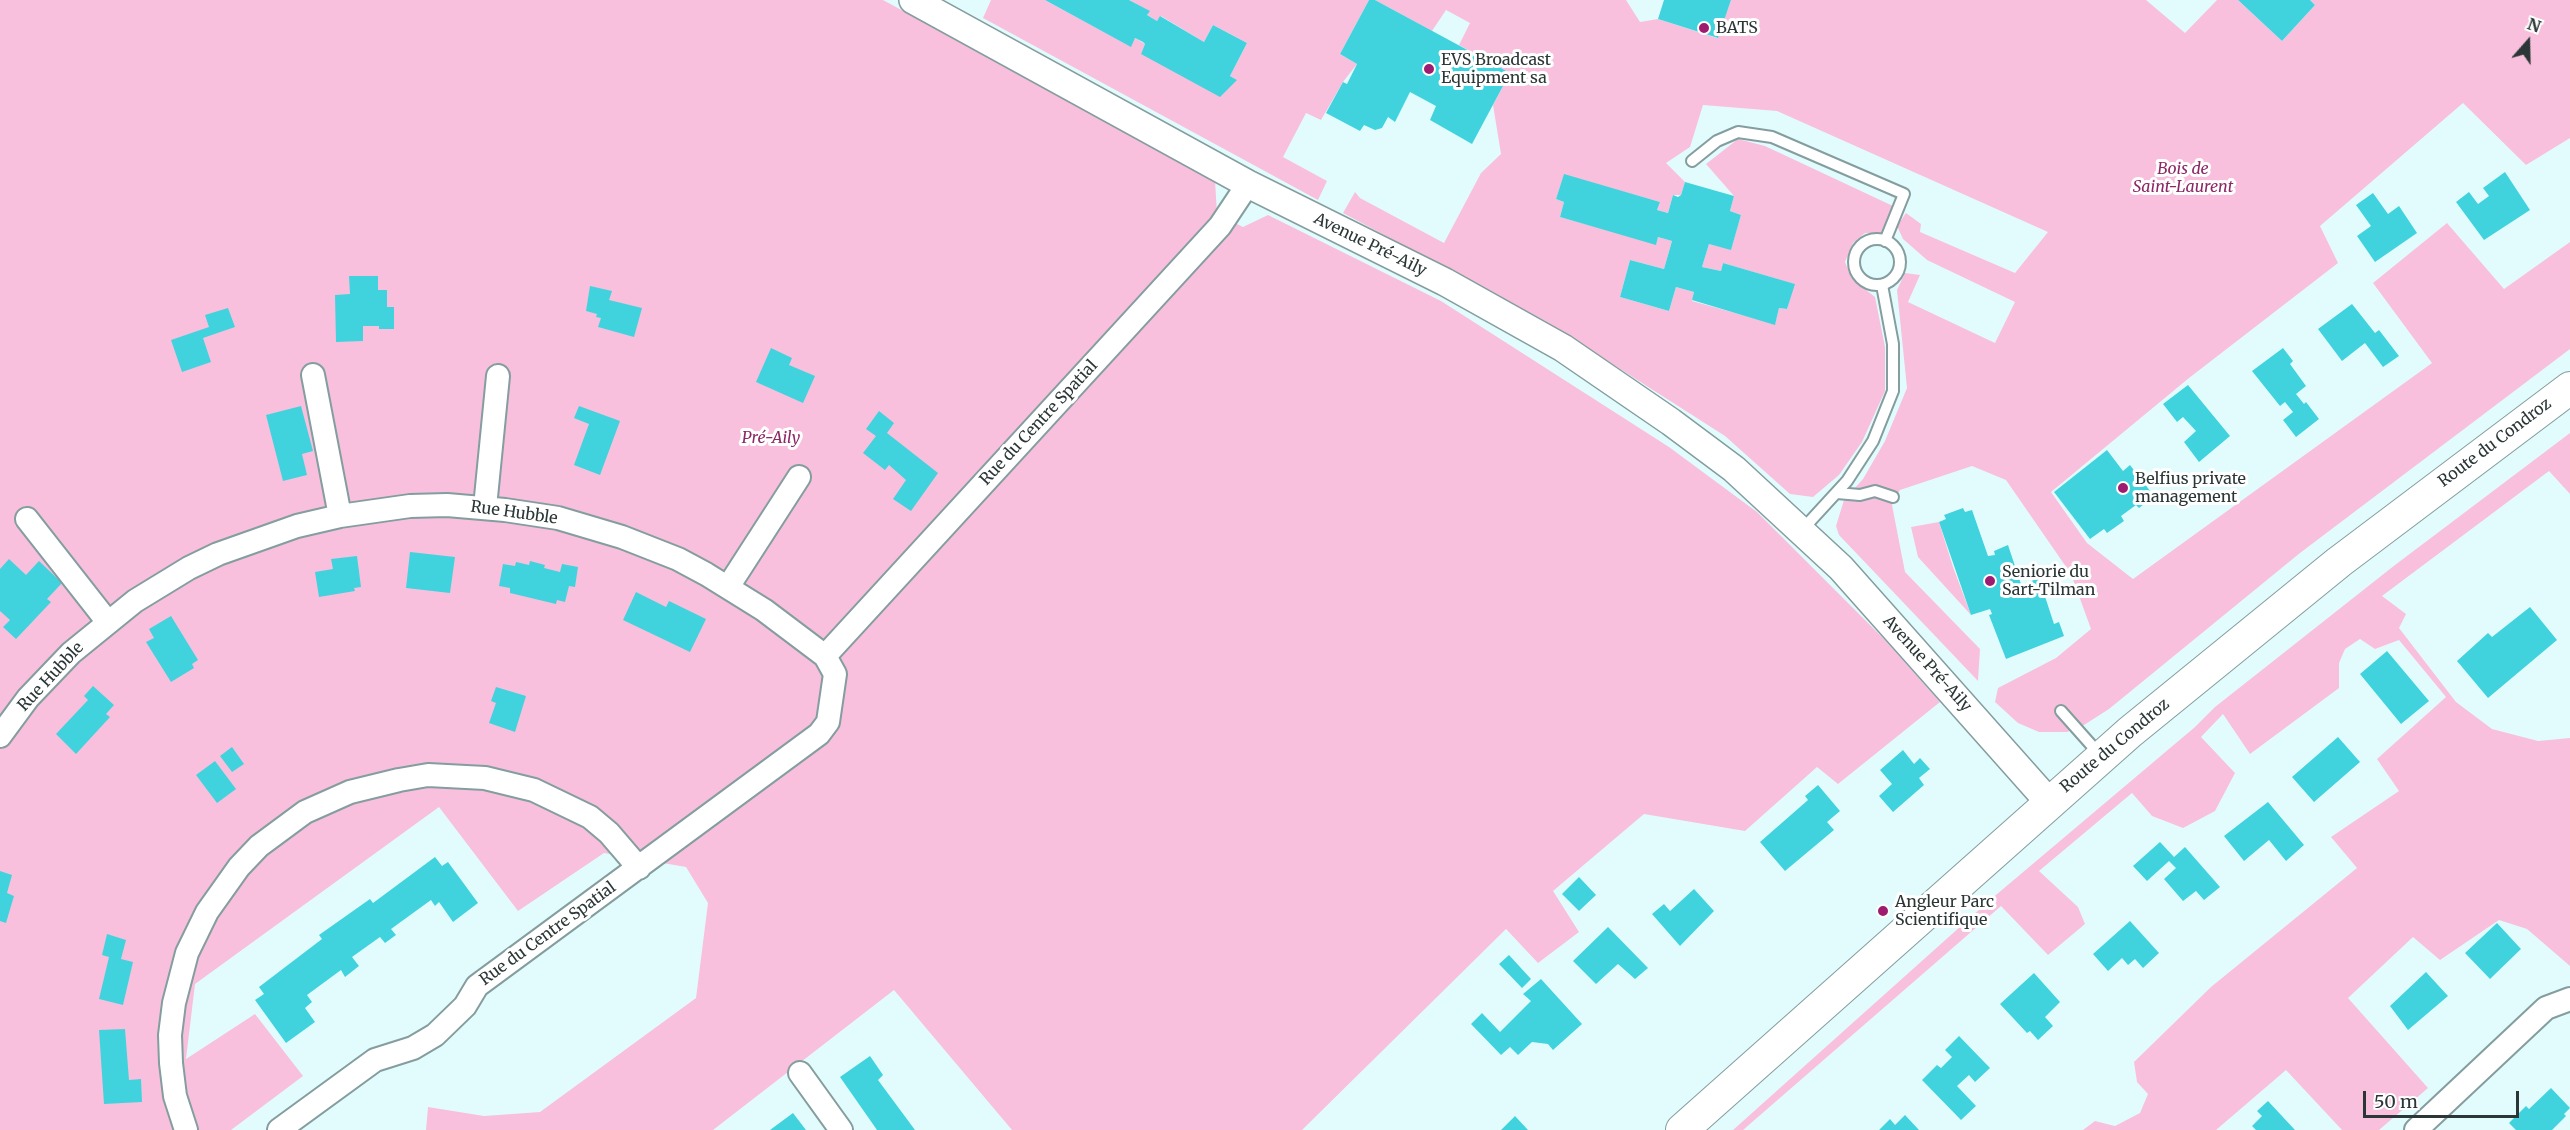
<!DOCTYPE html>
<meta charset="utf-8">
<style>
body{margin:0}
#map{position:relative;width:2570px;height:1130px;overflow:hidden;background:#e2fcfe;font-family:Merriweather,serif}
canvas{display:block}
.north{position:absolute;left:2498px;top:12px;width:60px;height:60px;-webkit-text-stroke:4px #fff;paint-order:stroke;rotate:20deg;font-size:16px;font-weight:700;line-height:24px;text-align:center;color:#2b3636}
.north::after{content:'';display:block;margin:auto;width:21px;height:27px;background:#2b3636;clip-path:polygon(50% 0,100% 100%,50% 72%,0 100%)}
.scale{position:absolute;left:2363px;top:1091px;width:156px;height:27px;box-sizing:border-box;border:3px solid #2b3636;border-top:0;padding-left:8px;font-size:18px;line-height:21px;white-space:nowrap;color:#2b3636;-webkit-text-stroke:4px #fff;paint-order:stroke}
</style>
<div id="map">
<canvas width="2570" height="1130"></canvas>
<div class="north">N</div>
<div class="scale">50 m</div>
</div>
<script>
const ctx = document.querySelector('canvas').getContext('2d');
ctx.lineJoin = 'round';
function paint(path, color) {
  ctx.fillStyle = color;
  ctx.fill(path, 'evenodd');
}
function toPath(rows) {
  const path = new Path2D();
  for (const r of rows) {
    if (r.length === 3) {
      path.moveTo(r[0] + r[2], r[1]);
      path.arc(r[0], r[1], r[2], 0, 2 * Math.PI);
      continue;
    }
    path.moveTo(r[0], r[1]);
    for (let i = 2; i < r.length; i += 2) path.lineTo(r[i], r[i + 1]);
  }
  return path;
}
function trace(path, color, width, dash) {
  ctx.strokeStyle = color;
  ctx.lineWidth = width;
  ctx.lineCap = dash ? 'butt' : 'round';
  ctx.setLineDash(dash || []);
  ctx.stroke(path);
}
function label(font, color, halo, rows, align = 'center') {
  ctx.font = font + ' Merriweather,serif';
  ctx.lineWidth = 6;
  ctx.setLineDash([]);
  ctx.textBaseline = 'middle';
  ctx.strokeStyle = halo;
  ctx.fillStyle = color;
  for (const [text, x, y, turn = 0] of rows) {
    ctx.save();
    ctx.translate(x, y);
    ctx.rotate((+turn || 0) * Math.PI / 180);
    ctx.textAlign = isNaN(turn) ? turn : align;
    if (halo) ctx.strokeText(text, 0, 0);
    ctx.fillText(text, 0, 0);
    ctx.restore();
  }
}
paint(toPath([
 [0,0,883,0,1215,180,1217,214,1243,227,1268,215,1441,301,1669,447,1757,512,1884,639,1940,702,1838,784,1817,767,1745,831,1644,814,1553,891,1579,932,1538,963,1506,929,1302,1130,1012,1130,894,990,713,1130,426,1130,428,1107,484,1116,540,1112,696,998,708,903,686,867,604,853,518,911,439,807,195,984,186,1059,255,1014,303,1076,231,1130,0,1130],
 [991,0,1045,0,1130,46,1135,38,1145,44,1141,54,1237,80,1230,76,1247,43,1213,25,1204,42,1161,16,1157,21,1147,15,1149,11,1129,0,1369,0,1340,54,1357,64,1343,82,1321,120,1306,113,1283,157,1327,181,1318,200,983,18],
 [1375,0,1626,0,1640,22,1658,19,1717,38,1731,0,2146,0,2185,33,2217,0,2238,0,2282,41,2315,5,2310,0,2570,0,2570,138,2526,165,2463,103,2320,226,2338,263,2189,378,2051,492,2087,543,2133,579,2432,363,2373,283,2447,223,2504,289,2570,242,2570,349,2300,553,2109,709,2084,725,2067,732,2039,732,2018,723,1995,702,1998,688,2056,658,2091,629,2071,574,2006,480,1972,466,1900,490,1892,505,1905,572,1980,649,1978,681,1839,535,1836,526,1844,500,1863,479,1885,441,1907,388,1897,290,1905,273,1920,275,1908,302,1995,343,2015,302,1927,260,1903,239,1897,226,1906,213,1921,224,1920,232,2015,273,2048,232,1777,111,1703,105,1690,147,1666,163,1685,182,1681,195,1673,195,1668,213,1657,210,1660,202,1564,175,1556,199,1564,202,1560,217,1656,244,1658,237,1672,241,1664,269,1630,260,1620,297,1669,311,1676,287,1694,292,1692,301,1775,324,1779,308,1787,309,1794,284,1723,263,1721,271,1702,267,1709,244,1731,249,1741,215,1730,211,1734,196,1706,164,1738,139,1765,146,1893,206,1883,233,1865,233,1853,243,1845,262,1852,279,1875,297,1885,347,1885,391,1862,442,1839,475,1813,497,1790,494,1725,436,1545,321,1343,213,1355,192,1360,198,1444,243,1481,173,1501,154,1493,105,1510,73,1459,45,1470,23,1446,10,1432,31],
 [2570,433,2570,494,2549,471,2382,596,2406,614,2399,628,2456,702,2492,729,2538,741,2570,738,2570,966,2527,929,2499,920,2440,960,2413,937,2348,998,2428,1088,2379,1130,2342,1130,2286,1070,2216,1130,2083,1130,2095,1121,2115,1126,2140,1113,2148,1094,2137,1082,2134,1062,2211,987,2357,868,2331,837,2399,791,2377,759,2446,697,2399,640,2375,649,2360,639,2345,649,2339,663,2339,688,2250,754,2223,714,2201,737,2235,773,2215,811,2183,828,2152,816,2132,793,2039,871,2078,907,2085,924,2048,955,2001,906,1743,1130,1733,1130,1990,900,2195,727,2215,707,2395,565],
 [1939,522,1953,567,1971,615,1918,557,1911,527]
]), '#f8c0dc');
paint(toPath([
 [1045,0,1129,0,1150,11,1147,15,1157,21,1160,16,1204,42,1213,25,1247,43,1230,76,1237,80,1220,97,1141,54,1145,44,1143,42,1135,38,1131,47],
 [1369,0,1375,0,1510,73,1472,144,1430,120,1436,106,1410,92,1395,122,1388,117,1382,128,1375,130,1364,125,1360,131,1326,113,1343,82,1347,84,1357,64,1340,54],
 [1664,0,1731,0,1718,38,1658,19],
 [2238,0,2310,0,2315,5,2282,41],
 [2505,172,2530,210,2484,240,2456,202,2469,192,2478,204,2489,196,2483,188],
 [1564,174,1660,202,1657,210,1668,213,1673,195,1678,197,1681,195,1685,182,1734,196,1730,211,1741,215,1731,250,1709,244,1702,267,1721,271,1723,263,1795,284,1787,309,1779,308,1775,325,1692,300,1694,292,1676,287,1669,311,1620,297,1630,260,1664,269,1672,241,1658,237,1656,245,1560,217,1564,202,1556,199],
 [2373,193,2388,214,2399,206,2417,233,2375,262,2357,236,2371,226,2356,205],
 [349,276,378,276,378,290,387,290,387,307,394,307,394,329,379,329,379,326,363,326,363,341,336,342,335,295,350,294],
 [590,286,612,291,609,300,642,308,634,337,598,327,601,318,596,317,597,314,586,311],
 [2352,304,2375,333,2379,330,2399,356,2383,367,2365,343,2342,361,2318,329],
 [228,308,235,327,203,338,211,362,182,372,171,340,209,327,205,315],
 [771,348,792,358,789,365,815,376,803,403,756,382],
 [2283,348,2293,361,2290,364,2306,386,2296,394,2304,404,2306,402,2319,419,2296,437,2283,420,2293,412,2285,402,2280,406,2252,371],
 [2188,385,2230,436,2199,462,2184,442,2196,431,2183,417,2177,422,2163,404],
 [301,406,313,451,302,454,307,475,283,481,266,415],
 [579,406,620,421,600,475,574,465,589,424,574,418],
 [879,411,894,423,887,433,938,473,911,511,893,499,906,480,889,465,885,470,863,453,876,436,866,429],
 [2107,450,2123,471,2130,465,2154,496,2139,508,2136,505,2121,516,2124,521,2107,533,2104,529,2090,539,2054,492],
 [1963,508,1965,512,1972,510,1988,556,1995,555,1994,551,2008,545,2022,587,2025,586,2024,584,2039,578,2053,621,2054,624,2059,622,2064,636,2006,659,1989,615,1992,614,1990,609,1971,615,1939,522,1946,519,1944,515],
 [410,552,455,557,450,593,406,588],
 [357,556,361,587,354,588,355,591,319,597,315,572,333,569,331,559],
 [9,559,26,575,39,561,62,583,47,599,51,602,16,639,3,627,10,620,0,611,0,569],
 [530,561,545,565,544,568,560,572,562,564,578,567,575,587,569,586,565,602,557,600,556,604,510,593,510,588,499,586,503,564,515,566,516,562,529,565],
 [636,592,666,607,669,601,706,619,690,652,623,620],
 [2530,607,2557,640,2488,698,2457,661,2488,633,2492,637],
 [171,616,198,660,192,664,194,668,171,682,146,642,154,638,149,629],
 [2387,651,2429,701,2401,724,2360,674],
 [93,686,114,705,106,714,110,717,76,754,56,734,88,700,84,696],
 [496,687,526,696,515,732,489,723,496,703,491,701],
 [2338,737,2360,762,2314,802,2292,777],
 [232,747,244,764,232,772,220,756],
 [1903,750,1914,764,1920,758,1930,769,1919,778,1924,785,1893,812,1879,796,1892,784,1880,770],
 [215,761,236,789,217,803,196,775],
 [1818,785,1840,811,1827,822,1834,830,1785,871,1760,842,1808,800,1805,796],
 [2268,802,2304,845,2286,861,2269,840,2244,861,2224,836],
 [2160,842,2174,857,2185,847,2220,887,2204,900,2196,891,2183,901,2164,879,2176,868,2169,861,2147,881,2133,866],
 [435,857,442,866,448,862,478,903,453,922,439,902,435,906,431,900,391,929,396,935,385,943,380,937,352,957,359,966,345,977,341,970,307,995,312,1002,305,1008,315,1022,286,1043,255,1000,264,994,259,987,322,939,319,935,370,899,373,903],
 [0,871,12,875,7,893,14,896,6,923,0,921],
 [1579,877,1596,895,1579,911,1562,894],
 [1694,889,1714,911,1680,946,1652,914,1664,904,1670,911],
 [2130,921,2159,953,2143,968,2135,959,2128,965,2122,958,2108,971,2093,954],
 [2497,923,2521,949,2490,979,2465,953],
 [1608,927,1648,968,1635,979,1618,964,1596,984,1573,961],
 [107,934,126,940,121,959,133,962,123,1005,99,999,109,957,102,955],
 [1509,955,1531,979,1522,988,1499,964],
 [2426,972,2448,996,2408,1030,2390,1006],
 [2034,973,2060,1002,2045,1017,2053,1026,2038,1040,2030,1031,2027,1033,2000,1004],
 [1541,979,1582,1024,1553,1050,1548,1044,1532,1042,1518,1055,1510,1047,1501,1055,1471,1024,1482,1013,1500,1032,1531,1001,1523,994],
 [125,1029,129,1080,141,1079,142,1102,104,1104,99,1030],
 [1959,1036,1990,1068,1975,1082,1969,1075,1957,1086,1976,1106,1961,1120,1922,1080,1937,1065,1941,1068,1952,1057,1945,1050],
 [870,1056,883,1075,878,1080,915,1130,877,1130,840,1077],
 [2551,1088,2570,1108,2564,1114,2566,1116,2552,1130,2516,1130,2509,1123,2526,1106,2529,1109],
 [2268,1101,2295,1130,2256,1130,2252,1126,2262,1116,2257,1111],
 [793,1113,806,1130,770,1130],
 [1905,1115,1919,1130,1879,1130,1890,1119,1895,1125],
 [1515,1116,1528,1130,1501,1130]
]), '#40d3de');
const service = toPath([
 [1692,161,1717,141,1738,132,1772,137,1904,194,1885,241],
 [1877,262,23],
 [1837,493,1860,495,1875,491,1893,497],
 [1802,530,1847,481,1873,441,1893,391,1893,344,1882,285],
 [2061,711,2101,756]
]);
const minor = toPath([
 [313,375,340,516],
 [485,507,498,376],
 [27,519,107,621],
 [728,587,799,477],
 [825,656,1220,226,1248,184],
 [0,736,28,698,71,653,135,601,189,568,218,554,297,526,340,516,410,506,447,505,505,510,558,518,622,537,678,559,706,574,764,610,825,656,835,674,828,722,819,734,477,986,465,1006,435,1035,413,1048,375,1060,279,1130],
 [800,1073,841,1130],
 [186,1130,175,1096,171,1063,170,1035,174,1003,187,953,207,912,239,867,259,846,305,812,350,792,399,780,428,775,485,778,534,790,590,817,609,833,639,868],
 [2416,1130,2546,1008,2570,999]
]);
const tertiary = toPath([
 [913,0,1248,184,1445,282,1563,348,1671,422,1734,469,1841,568,2049,802]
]);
const secondary = toPath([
 [1682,1130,2130,732,2339,562,2570,388]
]);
trace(service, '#849d9f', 14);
trace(minor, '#849d9f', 26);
trace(tertiary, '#849d9f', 30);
trace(secondary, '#849d9f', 34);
trace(service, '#fff', 10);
trace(minor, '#fff', 22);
trace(tertiary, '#fff', 27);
trace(secondary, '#fff', 32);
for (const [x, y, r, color] of [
 [1704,28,6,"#9d1c6f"],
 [1429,69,6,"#9d1c6f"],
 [2123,488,6,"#9d1c6f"],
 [1990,581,6,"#9d1c6f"],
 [1883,911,6,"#9d1c6f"]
]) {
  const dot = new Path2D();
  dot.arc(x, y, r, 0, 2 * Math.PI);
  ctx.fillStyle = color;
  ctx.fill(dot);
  trace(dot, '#fff', 2);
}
label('16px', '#2b3636', '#fff', [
 ["BATS",1716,28],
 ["EVS Broadcast",1441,60],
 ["Equipment sa",1441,78],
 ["Belfius private",2135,479],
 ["management",2135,497],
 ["Seniorie du",2002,572],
 ["Sart-Tilman",2002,590],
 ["Angleur Parc",1895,902],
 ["Scientifique",1895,920]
], 'left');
label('italic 16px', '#8c2765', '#fff', [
 ["Bois de",2183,169],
 ["Saint-Laurent",2183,187],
 ["Pré-Aily",771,438]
]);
label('16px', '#2b3636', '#fff', [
 ["Avenue Pré-Aily",1370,245,26],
 ["Rue du Centre Spatial",1039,423,-47],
 ["Route du Condroz",2495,443,-37],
 ["Rue Hubble",514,513,8],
 ["Avenue Pré-Aily",1927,664,48],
 ["Rue Hubble",51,677,-47],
 ["Route du Condroz",2115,746,-40],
 ["Rue du Centre Spatial",548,934,-36]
]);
</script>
